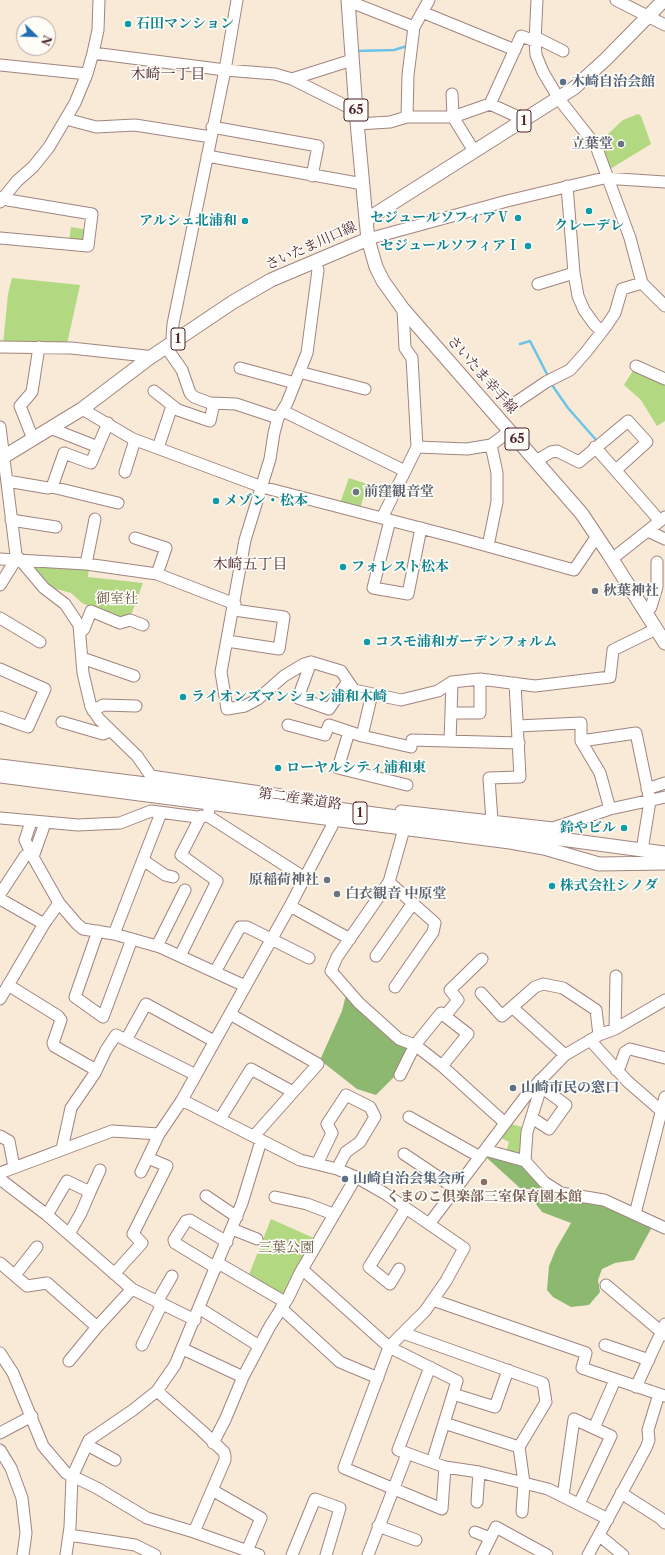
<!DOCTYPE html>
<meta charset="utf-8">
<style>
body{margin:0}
#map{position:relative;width:665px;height:1555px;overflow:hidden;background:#f8ead6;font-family:"Libre Caslon Text",serif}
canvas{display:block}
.north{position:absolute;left:16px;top:16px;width:40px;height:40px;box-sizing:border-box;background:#fdfcf7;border:1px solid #b5a4a5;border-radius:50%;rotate:113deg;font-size:11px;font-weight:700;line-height:16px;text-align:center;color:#4a1f2b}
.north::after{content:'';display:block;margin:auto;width:14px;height:18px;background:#1f6fb2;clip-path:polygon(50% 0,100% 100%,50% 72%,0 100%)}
</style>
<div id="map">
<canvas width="665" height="1555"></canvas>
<div class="north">N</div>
</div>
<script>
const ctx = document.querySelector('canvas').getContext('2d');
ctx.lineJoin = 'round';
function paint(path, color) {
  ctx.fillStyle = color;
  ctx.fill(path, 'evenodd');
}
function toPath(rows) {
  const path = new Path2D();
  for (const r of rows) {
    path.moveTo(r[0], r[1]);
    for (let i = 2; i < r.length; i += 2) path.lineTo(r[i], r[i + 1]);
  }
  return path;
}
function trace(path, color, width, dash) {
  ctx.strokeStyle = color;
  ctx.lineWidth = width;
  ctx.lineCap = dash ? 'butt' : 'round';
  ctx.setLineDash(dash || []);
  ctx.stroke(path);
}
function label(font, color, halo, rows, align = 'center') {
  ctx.font = font + ' "Libre Caslon Text","Noto Serif JP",serif';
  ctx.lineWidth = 3.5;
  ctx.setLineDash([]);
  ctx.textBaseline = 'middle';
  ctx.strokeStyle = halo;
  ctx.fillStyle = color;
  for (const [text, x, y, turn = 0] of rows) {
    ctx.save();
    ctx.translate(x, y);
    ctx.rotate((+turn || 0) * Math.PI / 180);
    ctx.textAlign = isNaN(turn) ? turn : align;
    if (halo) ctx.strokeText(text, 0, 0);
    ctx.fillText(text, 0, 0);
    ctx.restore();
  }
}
paint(toPath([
 [638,114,641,116,651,144,610,169,599,148,611,141,608,134,623,120],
 [71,227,89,230,87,242,69,241],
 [12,278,80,285,67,344,3,345,8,294],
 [634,369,665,383,665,421,657,426,641,400,624,385],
 [349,478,367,484,360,509,340,503],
 [25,563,89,567,88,577,143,583,130,618,121,621,82,603,71,593,46,586],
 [511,1124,526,1128,522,1155,506,1152,509,1142,501,1138],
 [271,1219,316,1239,286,1295,282,1297,248,1277]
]), '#b2d881');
paint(toPath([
 [347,991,408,1047,405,1066,376,1095,357,1089,320,1060,342,1011],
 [490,1157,521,1162,542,1188,604,1204,652,1227,634,1260,615,1263,602,1269,598,1280,600,1292,589,1305,571,1307,553,1297,547,1290,549,1266,556,1249,571,1223,542,1212,532,1199,487,1158]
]), '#8db86f');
trace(toPath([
 [356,51,394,50,407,46],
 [520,344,530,341,549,378],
 [552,385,568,408,597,441]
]), '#6bc3e9', 2.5);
const minor = toPath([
 [616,0,665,25],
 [348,1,414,27],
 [422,12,515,50],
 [535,37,563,51],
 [93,53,225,70,275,74,292,79],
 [352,60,292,79,356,111],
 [0,65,87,74],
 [452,94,453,117,474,151],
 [490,104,521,36,535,41],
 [407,117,453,117,490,104,525,120],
 [66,119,96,127,135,125,211,137],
 [357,124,390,122,407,117,408,75,414,27,429,0],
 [212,127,318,146,312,176],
 [207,156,363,184],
 [567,186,574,273,578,296,584,310,594,324,601,331],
 [0,202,17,181,33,167,49,147,75,103,87,74,93,53,98,30,99,0],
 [0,238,88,246,92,214,8,200,3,197],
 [368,239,507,201,604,178,665,182],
 [315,262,318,270,307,353,287,403,278,418,274,433,270,459,245,540,221,672,227,709,245,706,258,699,284,676,304,664,311,662,341,671,354,690,401,700,438,691,452,682,480,679,535,686,610,677,613,650,656,629],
 [642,283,665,306],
 [538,284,574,273],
 [174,342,172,338,173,324,225,70,237,0],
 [0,347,71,348,146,356,148,359],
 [166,347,182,370,190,393,194,397,210,403,236,404,278,418],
 [636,366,665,379],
 [240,368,295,383],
 [299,372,365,389],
 [154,391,178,410,210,421,214,403],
 [515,403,546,382,570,370,586,352,607,325,615,313,622,289,642,283,630,238,596,146,559,99,543,72,536,55,535,41,537,0],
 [82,409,133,439,262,487,455,537,574,570,597,536],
 [283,411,405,471],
 [0,427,16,555,44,588,65,604,79,625,83,673,91,707,99,719,137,756,151,776,281,795],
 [53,427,55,430,98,447],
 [33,439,20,406,32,392,39,347],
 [417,447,467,449,491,445,510,431],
 [595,447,660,521],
 [158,448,172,406],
 [536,461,551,452,557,451,579,462,628,421,647,442,616,470],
 [125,472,135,440],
 [7,481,48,488,52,487,118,503],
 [52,487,64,453,91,463,108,423],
 [382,518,417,447,412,358,405,348,403,309],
 [11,520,56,527],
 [390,520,373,588,408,594,421,528],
 [648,531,665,539],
 [135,538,166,548,157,574],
 [488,546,497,502,497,473,491,445],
 [0,559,86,564,157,574,235,604],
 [612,559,665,517],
 [86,564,95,519],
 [0,585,15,561],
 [646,613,651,607,657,587,657,562],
 [0,618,40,642],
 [80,632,84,629,91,611,120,623,130,620,143,625],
 [227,641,279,649,284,617,234,610],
 [82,658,134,676],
 [311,662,298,698,329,709,348,681],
 [0,669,45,689,28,727,0,717],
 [93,711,103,705,136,706],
 [451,713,452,682],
 [62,722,103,734,110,731],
 [288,725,325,735,329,725,362,736,372,694],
 [518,726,581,723,581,741,600,773,610,809],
 [349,732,338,768,407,785],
 [362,736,411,747],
 [412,740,519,743],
 [450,741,451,713,480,713,480,679],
 [581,741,636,733,650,801,642,850],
 [647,789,665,783],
 [209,809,208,816,305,878],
 [401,811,553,828,610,809,665,797],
 [0,818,78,825,120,823,151,811,197,817,208,816],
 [492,821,489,778,520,777,515,683],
 [31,822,25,840,33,857],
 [45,823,33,857,59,903,77,924,83,929,114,934,160,947,245,986],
 [404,829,389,882,337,957,331,971,359,1003,399,1039,415,1045,442,1066,505,1123],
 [143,860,165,875,173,877],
 [389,882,435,923,433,932,395,987],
 [0,894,25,856,31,853],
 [0,899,44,924],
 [290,906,350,939],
 [98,931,75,997,103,1017,132,939],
 [114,934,161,813],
 [157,946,185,890],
 [180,956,217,881,181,855,201,816],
 [376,956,413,903],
 [215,972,240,927,247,927,309,958],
 [8,985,58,1016,61,1020,53,1043,54,1046,96,1070],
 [481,993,502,1016,535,987,543,984,563,988,596,1010,599,1035],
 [0,999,44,924,59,903],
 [512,1007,565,1055],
 [230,1014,318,1064,254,1136],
 [445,1016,458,1000,450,990,482,959],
 [615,1029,616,976],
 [126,1040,146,1004,214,1041],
 [590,1040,627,1081,665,1114],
 [616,1070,620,1066,625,1052,630,1049,665,1058],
 [400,1075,415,1045,441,1013,468,1034,442,1066],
 [182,1100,300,1160,337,1169,356,1177,384,1193,464,1248,446,1281,425,1311,389,1347,344,1468,442,1509,445,1467],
 [409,1117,480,1157],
 [532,1118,549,1129,566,1105,541,1087],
 [220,1119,251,1069,293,1092],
 [0,1136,9,1141,14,1167],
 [62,1149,71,1108,95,1073,106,1050,116,1035,196,1075],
 [485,1150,525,1161,544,1182,561,1193,604,1200,665,1228],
 [404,1154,456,1189],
 [525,1161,527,1132,541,1087,540,1080],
 [317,1164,332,1133,327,1124,346,1095,370,1107,375,1117,360,1142,346,1152,337,1169],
 [141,1172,159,1134,182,1100,290,906,332,826,334,820],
 [0,1173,112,1131,159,1134],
 [0,1179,47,1215,132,1289,195,1320],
 [90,1192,100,1170],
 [206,1196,237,1217],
 [275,1197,307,1204,333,1214],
 [635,1214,665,1097],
 [47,1215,67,1181,90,1192,81,1213,69,1234],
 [429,1224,528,1093,565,1055,599,1035,615,1029,665,1000],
 [232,1229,257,1239],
 [0,1263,27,1286,47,1283,97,1327],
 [218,1263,285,1302],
 [216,1268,175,1243,174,1240,186,1221,190,1220,227,1242],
 [302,1269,389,1347,457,1381,432,1462],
 [399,1269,390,1284,369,1267,406,1208],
 [114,1274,142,1243,133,1234,167,1166,148,1158],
 [15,1275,37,1247],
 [606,1285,665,1335],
 [433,1300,586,1353,582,1368,665,1396],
 [157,1302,172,1276],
 [199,1308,259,1346],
 [281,1308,340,1362,378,1378],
 [403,1333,543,1383,546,1402,519,1447,524,1483,522,1512],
 [142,1345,162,1304],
 [605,1345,649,1360],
 [183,1349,243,1377],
 [0,1353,13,1373,43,1446,66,1473,97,1488,147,1518,194,1532,259,1555],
 [69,1361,97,1327,132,1289],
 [430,1367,398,1450,445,1467,479,1472,548,1489,608,1519],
 [636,1387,665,1324],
 [157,1391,201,1430,224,1452,225,1456,225,1460,194,1532],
 [453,1394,495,1407,508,1370],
 [444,1423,519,1447],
 [594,1428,615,1380],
 [0,1433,32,1416],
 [213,1443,225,1420,243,1377,270,1326,288,1298,300,1273,356,1177],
 [87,1445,115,1460],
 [0,1450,11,1468,22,1498,26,1533,23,1555],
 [212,1490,261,1518,247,1551],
 [621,1493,660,1518,665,1523],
 [563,1496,574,1419,611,1436,579,1504],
 [477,1502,479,1472],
 [378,1526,416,1540],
 [475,1532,490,1538],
 [69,1535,135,1545,155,1555],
 [600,1536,623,1555],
 [66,1555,70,1527,72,1477,89,1440,133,1410,157,1391,175,1365,242,1203,261,1141],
 [292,1555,315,1499,340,1508,326,1555],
 [368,1555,407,1454],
 [482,1555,496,1527,547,1555],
 [588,1555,646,1448,649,1440,648,1430,659,1394]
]);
const major = toPath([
 [348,0,356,111,366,220,368,239,376,267,383,281,403,309,582,514,608,553,665,643],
 [366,220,574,88,605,60,664,0],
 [0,459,82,409,148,359,233,302,271,280,368,239],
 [0,766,211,792,665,853],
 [0,776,510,842,544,848,599,864,665,863]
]);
trace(minor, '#a18480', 13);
trace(major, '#a18480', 15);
trace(minor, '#fff', 11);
trace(major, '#fff', 13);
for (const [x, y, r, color] of [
 [128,24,4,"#0f9aa8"],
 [563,82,4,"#5c6f8a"],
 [621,144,4,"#6b7280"],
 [589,211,4,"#0f9aa8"],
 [518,218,4,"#0f9aa8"],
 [245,221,4,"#0f9aa8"],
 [528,246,4,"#0f9aa8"],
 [356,492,4,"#6b7280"],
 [216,501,4,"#0f9aa8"],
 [343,567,4,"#0f9aa8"],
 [595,591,4,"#6b7280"],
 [367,642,4,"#0f9aa8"],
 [183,697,4,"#0f9aa8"],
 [278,768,4,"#0f9aa8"],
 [624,828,4,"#0f9aa8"],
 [327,880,4,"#6b7280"],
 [552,886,4,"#0f9aa8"],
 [337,894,4,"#6b7280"],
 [513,1088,4,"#5c6f8a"],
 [345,1179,4,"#5c6f8a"],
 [484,1182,4,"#8d6e63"]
]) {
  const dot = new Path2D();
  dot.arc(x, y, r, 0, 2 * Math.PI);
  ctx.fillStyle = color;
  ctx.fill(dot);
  trace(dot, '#fdfcf7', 1.5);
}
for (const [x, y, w] of [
 [356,110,24],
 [524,121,14],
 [178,339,14],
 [517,439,24],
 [360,813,14]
]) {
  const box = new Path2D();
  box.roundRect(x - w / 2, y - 11, w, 22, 3);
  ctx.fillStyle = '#fdfcf7';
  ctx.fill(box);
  trace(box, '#4a1f2b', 1);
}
label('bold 13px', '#4a1f2b', null, [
 ["65",356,110],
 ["1",524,121],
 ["1",178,339],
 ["65",517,439],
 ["1",360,813]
]);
label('bold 14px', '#0d838f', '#fdfcf7', [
 ["石田マンション",136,24],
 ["セジュールソフィアⅤ",510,218,"right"],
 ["アルシェ北浦和",237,221,"right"],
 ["クレーデレ",589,226,"center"],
 ["セジュールソフィアⅠ",520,246,"right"],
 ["メゾン・松本",224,501],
 ["フォレスト松本",351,567],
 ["コスモ浦和ガーデンフォルム",375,642],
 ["ライオンズマンション浦和木崎",191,697],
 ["ローヤルシティ浦和東",286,768],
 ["鈴やビル",616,828,"right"],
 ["株式会社シノダ",560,886]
], 'left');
label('bold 14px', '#4e5e75', '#fdfcf7', [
 ["木崎自治会館",571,82],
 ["山崎市民の窓口",521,1088],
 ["山崎自治会集会所",353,1179]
], 'left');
label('bold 14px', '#5b616d', '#fdfcf7', [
 ["立葉堂",613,144,"right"],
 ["前窪観音堂",364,492],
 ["秋葉神社",603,591],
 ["原稲荷神社",319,880,"right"],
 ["白衣観音 中原堂",345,894]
], 'left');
label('14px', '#4a1f2b', '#fdfcf7', [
 ["さいたま川口線",311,246,-24],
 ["さいたま幸手線",482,375,49],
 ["第二産業道路",300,799,8]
]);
label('14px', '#695645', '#fdfcf7', [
 ["御室社",117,599],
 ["三葉公園",286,1248]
]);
label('bold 14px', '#785e54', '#fdfcf7', [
 ["くまのこ倶楽部三室保育園本館",484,1197]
]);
label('15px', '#4a1f2b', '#fdfcf7', [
 ["木崎一丁目",168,75],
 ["木崎五丁目",250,565]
]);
</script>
